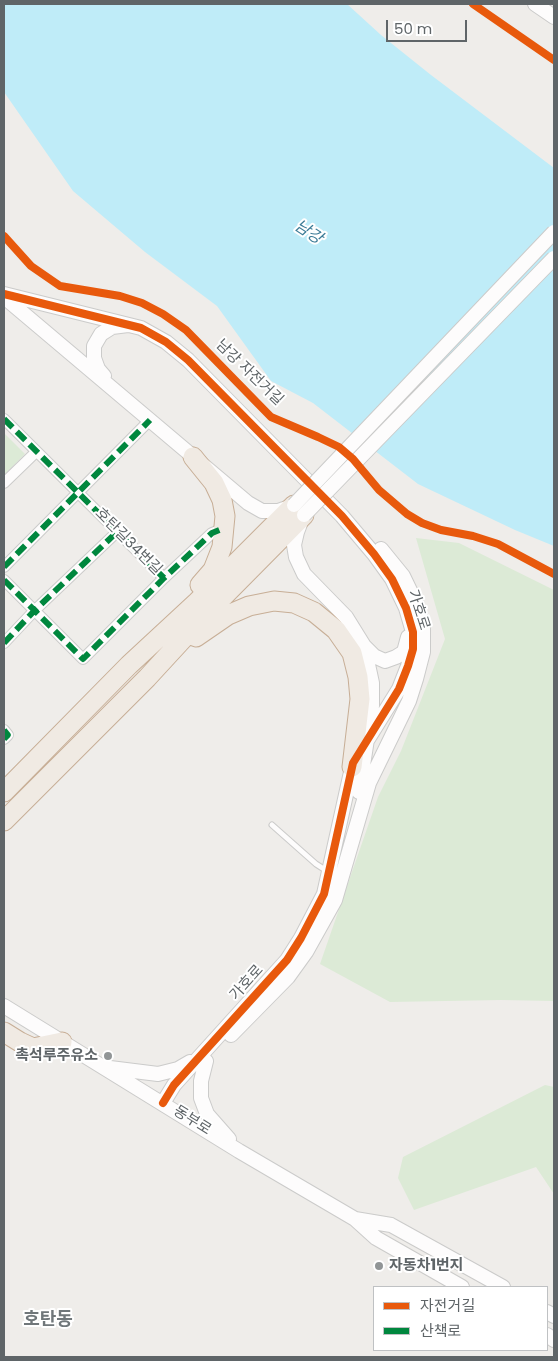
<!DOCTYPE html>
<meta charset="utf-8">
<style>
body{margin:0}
#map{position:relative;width:558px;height:1361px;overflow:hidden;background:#efedea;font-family:Poppins,"Noto Sans KR",sans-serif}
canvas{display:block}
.frame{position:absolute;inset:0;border:5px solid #5f6568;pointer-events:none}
.legend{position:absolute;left:373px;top:1286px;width:175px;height:65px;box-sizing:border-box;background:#fff;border:1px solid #bfc1c3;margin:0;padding:6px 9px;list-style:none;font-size:15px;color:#5f6568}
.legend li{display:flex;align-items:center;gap:10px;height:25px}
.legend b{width:25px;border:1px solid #bfc1c3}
.scale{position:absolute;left:386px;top:20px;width:81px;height:22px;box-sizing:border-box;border:2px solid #5f6568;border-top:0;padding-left:6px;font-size:15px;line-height:18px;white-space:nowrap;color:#5f6568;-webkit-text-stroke:4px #fff;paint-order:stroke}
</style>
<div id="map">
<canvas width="558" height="1361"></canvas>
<div class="frame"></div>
<ul class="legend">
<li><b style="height:6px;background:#e8590c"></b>자전거길</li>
<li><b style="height:6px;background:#00873e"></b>산책로</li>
</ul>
<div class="scale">50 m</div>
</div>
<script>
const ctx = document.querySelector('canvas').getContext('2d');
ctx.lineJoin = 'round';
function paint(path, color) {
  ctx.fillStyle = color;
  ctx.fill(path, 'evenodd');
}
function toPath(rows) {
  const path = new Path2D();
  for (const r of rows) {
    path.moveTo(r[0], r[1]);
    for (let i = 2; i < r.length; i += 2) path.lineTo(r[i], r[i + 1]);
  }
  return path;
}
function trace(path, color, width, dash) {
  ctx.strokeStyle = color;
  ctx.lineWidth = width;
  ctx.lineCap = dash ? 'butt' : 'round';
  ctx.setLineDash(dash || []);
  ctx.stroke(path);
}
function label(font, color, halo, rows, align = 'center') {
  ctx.font = font + ' Poppins,"Noto Sans KR",sans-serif';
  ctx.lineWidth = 4;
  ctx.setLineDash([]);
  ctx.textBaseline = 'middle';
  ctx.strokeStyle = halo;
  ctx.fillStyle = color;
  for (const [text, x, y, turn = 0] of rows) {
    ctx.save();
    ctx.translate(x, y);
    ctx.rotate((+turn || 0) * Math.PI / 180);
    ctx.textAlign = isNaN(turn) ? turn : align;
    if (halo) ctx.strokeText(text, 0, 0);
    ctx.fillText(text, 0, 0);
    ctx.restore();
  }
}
paint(toPath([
 [4,433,25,454,4,475],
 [416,538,459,543,554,590,554,1001,501,1000,390,1002,320,964,378,797,401,751,445,639],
 [545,1085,554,1087,554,1194,536,1167,414,1210,398,1178,403,1157]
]), '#dcead6');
paint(toPath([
 [4,4,347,4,381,35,431,75,554,168,554,546,515,530,418,484,313,403,271,381,217,306,145,252,73,191,4,92]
]), '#bfecf8');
const lane = toPath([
 [272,825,316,864,327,871]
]);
const street = toPath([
 [4,419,164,578],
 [4,483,36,452],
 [4,567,150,420],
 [4,580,83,659,164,578,212,533,224,528],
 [4,643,35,610,117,532],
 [4,730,8,735,4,739]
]);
const secondary = toPath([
 [535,4,554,17],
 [4,294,141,328,166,342,188,360,342,516,374,554,392,579,406,608,413,632,413,649,408,666,399,689,353,763,324,894,301,938,287,960,174,1085,163,1103],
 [4,297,248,503,262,511,278,511,292,506],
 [104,376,98,369,94,358,94,346,101,334,112,327,128,325],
 [302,519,297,532,294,545,296,557,304,574,346,617,364,646,374,656,385,661,396,657,404,652,408,637],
 [359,792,372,706,372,683,364,646],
 [4,1006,239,1151,355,1219,376,1238,462,1287],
 [231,1035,288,977,306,952,335,900,369,783,409,701,416,679,423,652,423,629,417,605,403,576,381,549],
 [206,1061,201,1081,201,1098,207,1114,229,1139],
 [110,1068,158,1074,178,1069,190,1062],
 [355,1219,391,1225,503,1287],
 [547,1312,554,1316],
 [547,1335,554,1340]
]);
const highway = toPath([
 [193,457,214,483,222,500,225,516,222,547,213,570,200,585],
 [196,637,228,615,249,606,274,601,294,603,314,612,336,630,352,653,358,677,360,699,352,767],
 [4,792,129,665,197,602,294,505],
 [4,821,147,678,205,615,304,515],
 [4,1032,20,1042,33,1048,62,1042]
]);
trace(lane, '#cbcbca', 7);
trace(street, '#cbcbca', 12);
trace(secondary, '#cbcbca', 16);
trace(highway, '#c7ae96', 21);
trace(lane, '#fdfcfc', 5);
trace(street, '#fdfcfc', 10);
trace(secondary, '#fdfcfc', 14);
trace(highway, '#f0eae3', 19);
const secondaryBridge = toPath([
 [294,505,554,232],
 [304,515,554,258]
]);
trace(secondaryBridge, '#cbcbca', 16, []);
trace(secondaryBridge, '#fdfcfc', 14);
trace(toPath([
 [4,419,164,578],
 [4,567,150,420],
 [4,580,83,659,164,578,212,533,224,528],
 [4,643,35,610,117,532],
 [4,730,8,735,4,739]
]), '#00873e', 6, [12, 6]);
trace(toPath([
 [473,4,554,60],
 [4,236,31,266,60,286,120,296,142,303,163,314,186,330,271,417,318,437,339,447,353,459,379,490,407,514,422,523,441,530,473,536,498,544,554,574],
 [4,294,141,328,166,342,188,360,342,516,374,554,392,579,406,608,413,632,413,649,408,666,399,689,353,763,324,894,301,938,287,960,174,1085,163,1103]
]), '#e8590c', 8);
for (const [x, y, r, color] of [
 [108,1056,5,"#919596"],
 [379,1266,5,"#919596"]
]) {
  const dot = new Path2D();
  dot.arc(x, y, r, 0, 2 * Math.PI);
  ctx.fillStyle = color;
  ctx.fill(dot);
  trace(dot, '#fff', 2);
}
label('15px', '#5f6568', '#fff', [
 ["남강 자전거길",249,373,44],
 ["호탄길34번길",128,542,45],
 ["가호로",418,610,72],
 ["가호로",247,983,-48],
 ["동부로",192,1121,32]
]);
label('bold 15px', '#5f6568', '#fff', [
 ["촉석루주유소",98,1056],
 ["자동차1번지",389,1266,"left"]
], 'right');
label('italic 16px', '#3c7c97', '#fff', [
 ["남강",308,233,33]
]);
label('bold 18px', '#70777a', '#fff', [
 ["호탄동",48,1320]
]);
</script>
